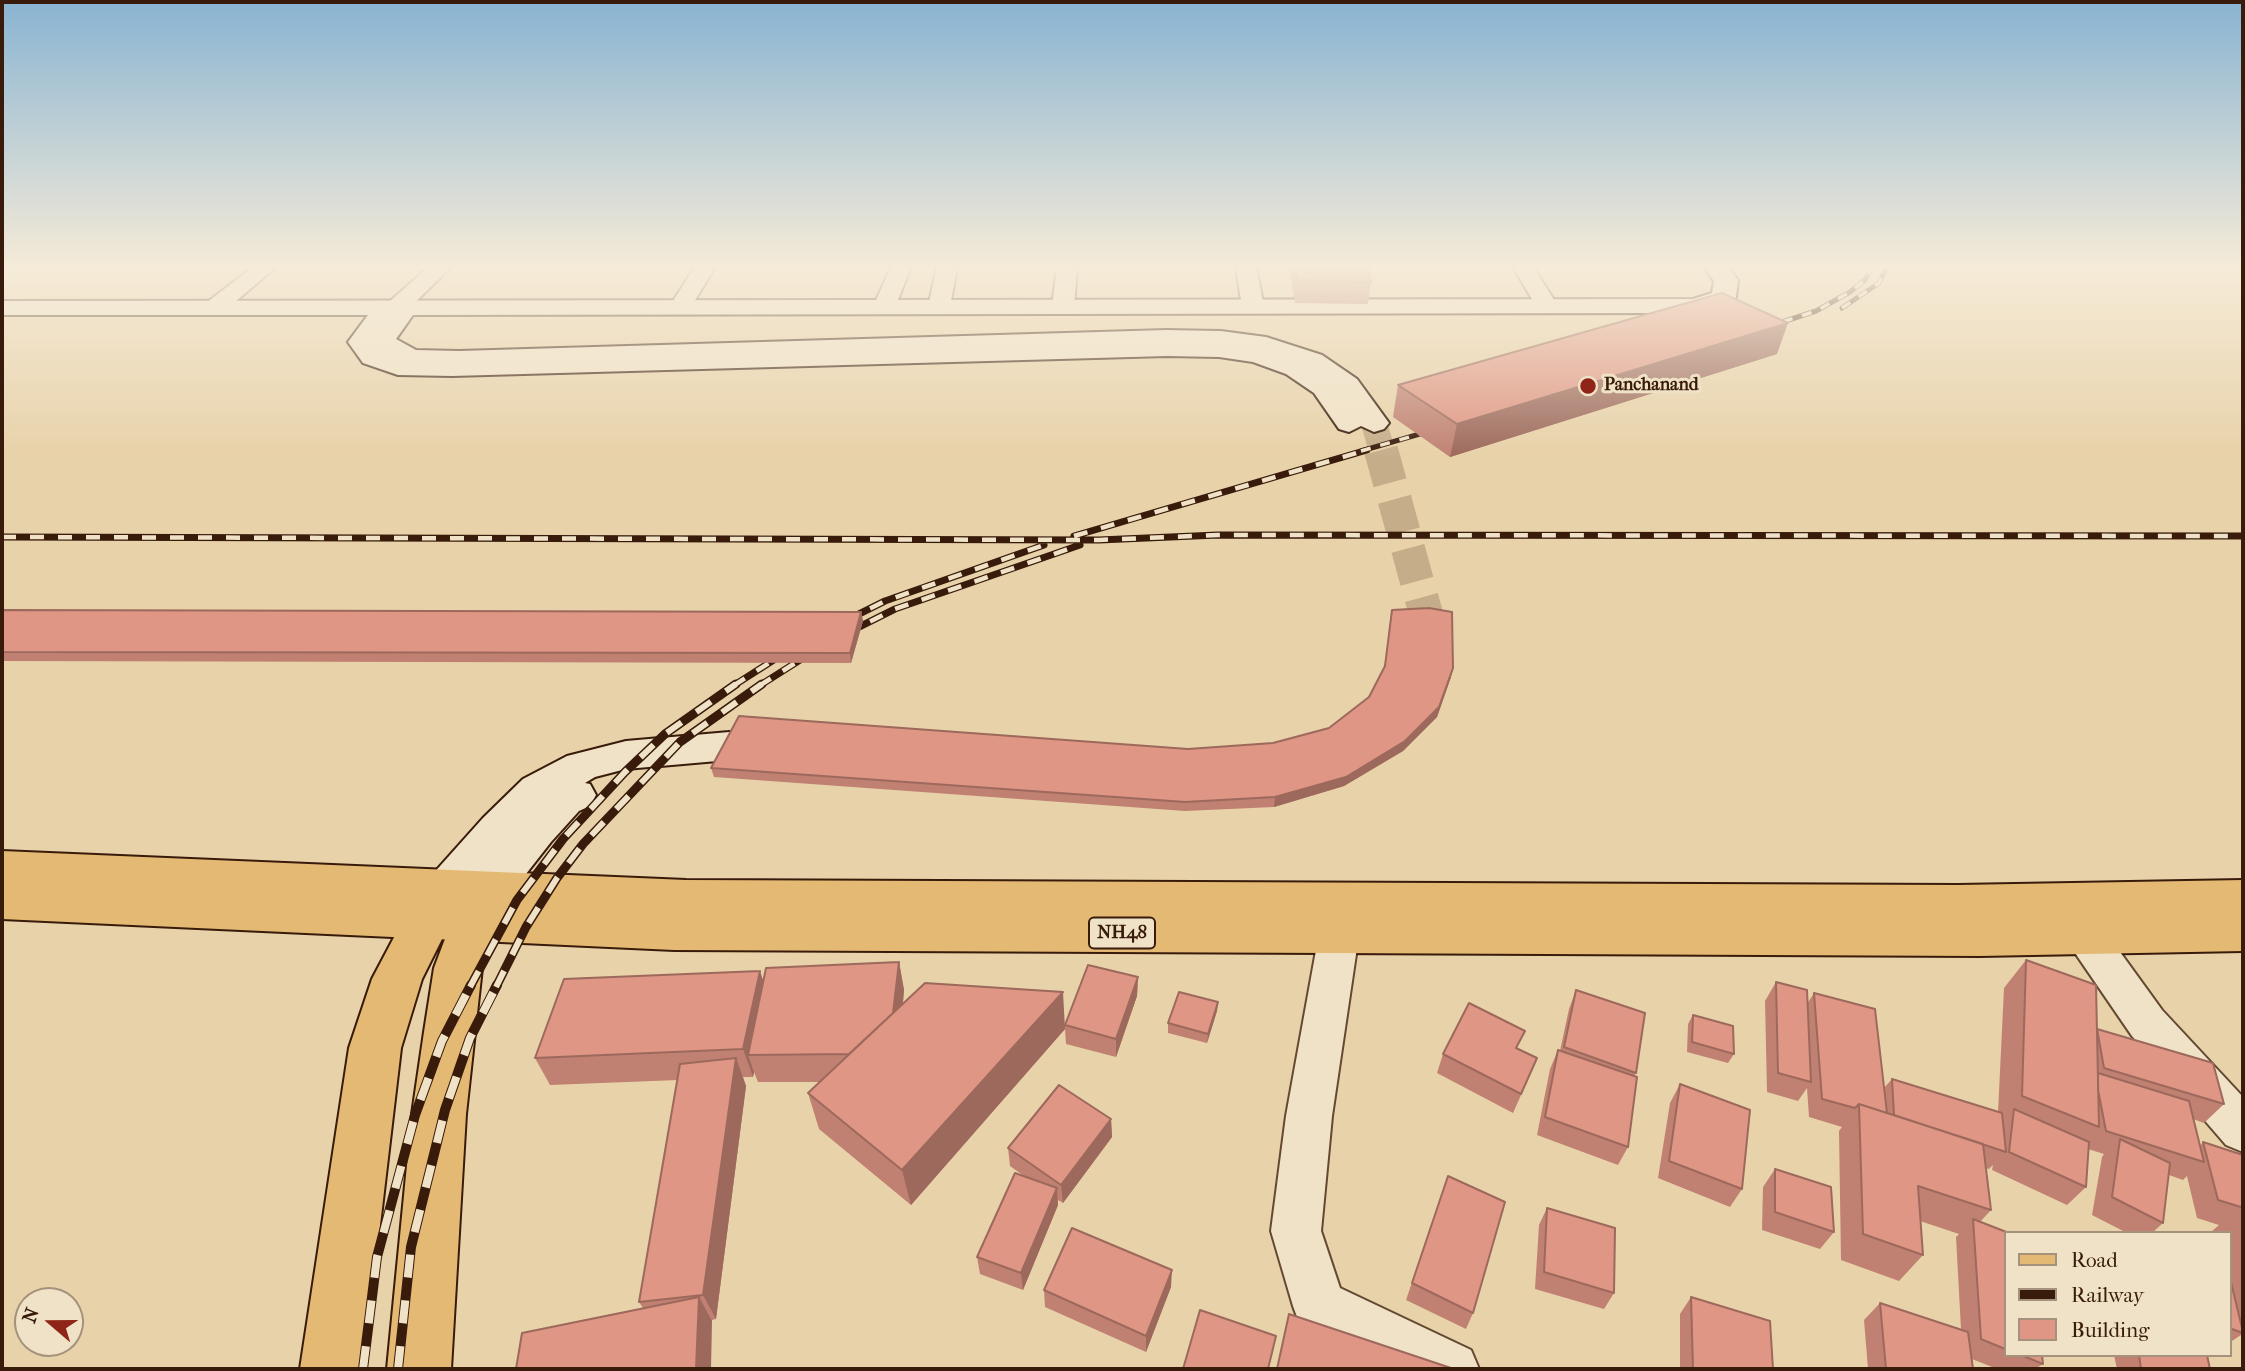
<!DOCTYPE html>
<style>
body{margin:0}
#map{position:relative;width:2245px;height:1371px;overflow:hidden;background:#e8d2a9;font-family:"IM FELL French Canon",serif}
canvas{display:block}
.frame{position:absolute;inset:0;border:4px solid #381b0b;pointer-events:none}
.legend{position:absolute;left:2004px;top:1231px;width:228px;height:126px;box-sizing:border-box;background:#f0e2c7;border:2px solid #a6927c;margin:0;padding:9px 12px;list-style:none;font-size:21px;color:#381b0b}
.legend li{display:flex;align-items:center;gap:14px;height:35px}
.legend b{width:35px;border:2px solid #a6927c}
.north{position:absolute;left:14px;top:1287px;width:70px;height:70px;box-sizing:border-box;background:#f0e2c7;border:2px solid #a6927c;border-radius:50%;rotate:290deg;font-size:19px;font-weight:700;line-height:28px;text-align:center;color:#381b0b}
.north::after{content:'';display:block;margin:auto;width:24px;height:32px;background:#8f2418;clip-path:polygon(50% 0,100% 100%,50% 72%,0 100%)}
</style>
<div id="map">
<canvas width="2245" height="1371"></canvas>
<div class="frame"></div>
<ul class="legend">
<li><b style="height:9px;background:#e4b974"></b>Road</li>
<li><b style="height:9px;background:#381b0b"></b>Railway</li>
<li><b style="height:19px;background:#df9684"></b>Building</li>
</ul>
<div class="north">N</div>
</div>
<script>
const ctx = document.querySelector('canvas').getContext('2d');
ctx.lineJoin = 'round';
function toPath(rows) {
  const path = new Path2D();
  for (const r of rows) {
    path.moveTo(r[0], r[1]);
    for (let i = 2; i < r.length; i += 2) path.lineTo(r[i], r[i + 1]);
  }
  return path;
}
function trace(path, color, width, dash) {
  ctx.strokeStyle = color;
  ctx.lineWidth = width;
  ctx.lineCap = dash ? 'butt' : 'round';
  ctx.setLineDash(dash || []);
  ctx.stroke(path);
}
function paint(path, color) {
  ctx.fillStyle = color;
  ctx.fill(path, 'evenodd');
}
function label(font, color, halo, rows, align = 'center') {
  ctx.font = font + ' "IM FELL French Canon",serif';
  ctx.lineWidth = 6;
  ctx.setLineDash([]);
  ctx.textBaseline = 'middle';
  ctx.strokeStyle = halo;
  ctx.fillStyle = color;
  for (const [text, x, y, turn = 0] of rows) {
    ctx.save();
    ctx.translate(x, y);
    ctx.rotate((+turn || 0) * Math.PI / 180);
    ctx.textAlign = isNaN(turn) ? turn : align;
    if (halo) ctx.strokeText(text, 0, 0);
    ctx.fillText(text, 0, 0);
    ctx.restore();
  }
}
trace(toPath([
 [1374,423,1382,451]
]), '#c5ad89', 26, [26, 13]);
trace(toPath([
 [1381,450,1427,618,1430,661]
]), '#c5ad89', 34, [34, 17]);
const street = toPath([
 [253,267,276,267,222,313,206,313,203,308,206,303,253,267],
 [429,267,451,267,405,312,389,312,386,307,389,302,429,267],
 [695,267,715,267,688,312,672,312,669,307,695,267],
 [891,267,911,267,895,307,892,312,884,313,876,312,873,307,891,267],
 [937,267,957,267,950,307,947,312,939,313,931,312,928,307,937,267],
 [1057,267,1077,267,1074,307,1071,312,1063,313,1055,312,1052,307,1057,267],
 [1236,267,1256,267,1264,307,1261,312,1245,312,1242,307,1236,267],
 [1513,267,1533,267,1558,306,1555,311,1539,311,1513,267],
 [1339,917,1353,922,1359,934,1332,1116,1321,1231,1340,1288,1471,1350,1479,1369,1393,1369,1300,1325,1293,1306,1271,1231,1286,1116,1319,934,1325,922,1339,917],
 [2085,918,2099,923,2162,1010,2243,1097,2243,1152,2226,1145,2132,1036,2071,947,2064,935,2071,923,2085,918]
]);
const secondary = toPath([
 [1704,267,1728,267,1738,280,1736,297,1733,302,1694,313,413,315,396,339,416,350,459,351,1166,330,1221,331,1266,337,1322,355,1357,379,1389,423,1384,429,1374,432,1361,426,1349,432,1339,429,1314,393,1286,374,1253,362,1219,357,1167,356,452,376,398,375,363,363,348,342,368,315,2,315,2,301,1693,299,1712,293,1714,281,1704,267],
 [729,732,743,736,749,746,743,756,729,760,626,769,595,777,585,783,590,784,596,795,590,806,579,811,551,842,504,902,488,907,472,902,468,895,464,901,448,906,432,901,425,888,432,875,483,818,523,779,567,756,626,741,729,732]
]);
const primary = toPath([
 [487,873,503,878,510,891,482,968,466,1114,451,1369,387,1369,412,1114,424,1032,434,968,454,915,422,979,401,1048,363,1369,300,1369,349,1048,372,979,410,907,428,880,444,875,460,880,465,889,471,878,487,873]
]);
const highway = toPath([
 [2,851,686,880,1958,885,2243,880,2243,951,1980,956,674,950,2,919,2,851]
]);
trace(street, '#644932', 4);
trace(secondary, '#381b0b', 4);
trace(primary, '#381b0b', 4);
trace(highway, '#381b0b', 4);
paint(street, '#f0e2c7');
paint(secondary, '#f0e2c7');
paint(primary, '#e4b974');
paint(highway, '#e4b974');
const railFar3 = toPath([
 [1842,308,1879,283,1887,267],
 [1764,328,1816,311,1850,292,1865,280,1872,267],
 [1361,451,1437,429]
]);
const railFar2 = toPath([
 [1074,536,1367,450],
 [2,537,1099,540,1218,535,2243,536],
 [845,621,885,601,1044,545],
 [845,634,895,609,1080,545],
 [733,686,783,654],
 [759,686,811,653]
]);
const railFar1 = toPath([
 [470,987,517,900,563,839,625,772,665,734,736,684],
 [496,987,526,927,557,878,583,844,680,742,762,684]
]);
const rail = toPath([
 [363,1369,377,1257,415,1115,442,1041,471,985],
 [398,1369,411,1247,445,1110,470,1038,497,985]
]);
trace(railFar3, '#381b0b', 5);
trace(railFar2, '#381b0b', 7);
trace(railFar1, '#381b0b', 9);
trace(rail, '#381b0b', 10);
trace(railFar3, '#f0e2c7', 3.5, [10]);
trace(railFar2, '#f0e2c7', 4.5, [14]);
trace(railFar1, '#f0e2c7', 6, [18]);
trace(rail, '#f0e2c7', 8, [23]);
paint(toPath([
 [1289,267,1368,267,1371,282,1368,304,1295,303],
 [1777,354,1450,457,1393,417,1398,385],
 [2,610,861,612,863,621,851,663,2,661],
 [1392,610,1451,677,1437,717,1403,751,1344,786,1274,807,1185,811,714,777,711,768,1188,749,1273,743,1329,728,1369,697,1384,668],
 [2026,960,2097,1029,2224,1104,2204,1123,2193,1119,2200,1146,2203,1142,2243,1155,2243,1341,2241,1335,2229,1343,2229,1233,2211,1233,2211,1232,2219,1225,2197,1218,2187,1176,2183,1180,2169,1175,2163,1223,2152,1233,2127,1233,2092,1215,2102,1157,2104,1154,2088,1149,2086,1187,2067,1205,1992,1170,1993,1165,1989,1169,1986,1168,1991,1210,1980,1222,2005,1233,2005,1355,2042,1355,2043,1364,2035,1369,1997,1369,1972,1359,1973,1369,1868,1369,1864,1320,1880,1303,1961,1329,1956,1237,1959,1234,1920,1221,1923,1255,1899,1281,1841,1260,1839,1131,1842,1127,1809,1117,1807,1088,1798,1101,1767,1092,1765,1001,1776,982,1807,1004,1814,993,1884,1088,1892,1079,1998,1113,2004,988],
 [899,962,904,990,903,1004,1065,1024,1138,977,1137,996,1116,1057,1066,1044,1065,1029,911,1205,819,1129,808,1093,820,1082,758,1082,754,1072,753,1077,743,1077,746,1086,716,1319,712,1320,712,1321,643,1308,639,1302,678,1080,550,1085,535,1058,760,971,763,981],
 [1576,990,1636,1073,1634,1076,1628,1147,1618,1165,1537,1135,1550,1069,1558,1050,1560,1051,1569,1009],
 [1218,1002,1217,1011,1207,1043,1168,1033,1168,1023],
 [1693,1015,1734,1054,1728,1063,1687,1052,1688,1024],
 [1518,1049,1529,1077,1513,1113,1437,1073,1443,1054],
 [1680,1084,1742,1189,1730,1207,1658,1178,1670,1103],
 [1111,1119,1112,1137,1063,1203,1058,1200,1058,1205,1023,1290,980,1274,977,1257,1024,1176,1010,1166,1008,1148],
 [1775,1169,1834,1232,1820,1249,1762,1230,1763,1187],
 [1448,1176,1473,1313,1466,1329,1406,1300],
 [1547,1208,1614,1293,1604,1309,1535,1289,1539,1225],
 [1171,1287,1146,1352,1045,1307,1044,1290],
 [1691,1297,1773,1369,1680,1369,1680,1314],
 [2114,1355,2207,1355,2210,1369,2117,1369]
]), '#c08172');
paint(toPath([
 [1788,323,1777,354,1450,457,1457,424],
 [861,612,863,621,851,663,850,653],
 [1453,668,1451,677,1437,717,1403,751,1344,786,1274,807,1275,797],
 [899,962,904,990,899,1044,893,1016],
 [760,971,769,999,748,1055,754,1072,753,1077,743,1049],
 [1138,977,1137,996,1116,1057,1116,1039],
 [1063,992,1065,1029,911,1205,902,1170],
 [1218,1002,1217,1011,1207,1043,1208,1034],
 [736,1058,746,1086,716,1319,703,1295],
 [1111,1119,1112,1137,1063,1203,1061,1185],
 [1057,1188,1058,1205,1023,1290,1021,1273],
 [1172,1270,1171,1287,1146,1352,1146,1336],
 [699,1297,712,1321,711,1369,696,1369]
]), '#9c695c');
const building = toPath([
 [1295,267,1368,267,1371,282,1297,280,1295,267],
 [1722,293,1788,323,1457,424,1398,385,1722,293],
 [1429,608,1452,612,1453,668,1439,707,1405,741,1346,777,1275,797,1185,802,711,768,739,716,1188,749,1273,743,1329,728,1369,697,1385,666,1392,610,1429,608],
 [2,610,861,612,850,653,2,652,2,610],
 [2026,960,2096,985,2099,1127,2022,1096,2026,960],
 [899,962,893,1013,849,1054,748,1055,766,968,899,962],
 [1088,965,1138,977,1116,1039,1065,1025,1088,965],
 [760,971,743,1049,535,1058,564,979,760,971],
 [1776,982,1807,990,1811,1082,1778,1073,1776,982],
 [925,983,1063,992,902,1170,808,1093,925,983],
 [1576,990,1645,1013,1636,1073,1564,1047,1576,990],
 [1179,992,1218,1002,1208,1034,1168,1023,1179,992],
 [1814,993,1875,1009,1887,1113,1859,1104,1855,1108,1822,1099,1814,993],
 [1469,1003,1525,1031,1516,1048,1537,1058,1521,1094,1443,1054,1469,1003],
 [1693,1015,1733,1026,1734,1054,1692,1042,1693,1015],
 [2097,1029,2213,1063,2224,1104,2104,1068,2097,1029],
 [1558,1050,1637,1077,1628,1147,1545,1117,1558,1050],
 [736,1058,703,1295,639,1302,680,1064,736,1058],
 [2098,1073,2189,1101,2204,1162,2106,1131,2098,1090,2098,1073],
 [1892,1079,2002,1113,2006,1152,1894,1115,1892,1079],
 [1680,1084,1750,1110,1742,1189,1669,1161,1680,1084],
 [1059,1085,1111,1119,1061,1185,1008,1148,1059,1085],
 [1859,1104,1983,1144,1991,1210,1918,1186,1923,1255,1863,1234,1859,1104],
 [2014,1109,2089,1142,2086,1187,2009,1152,2014,1109],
 [2120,1139,2170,1163,2163,1223,2112,1197,2120,1139],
 [2203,1142,2243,1155,2243,1206,2241,1207,2218,1200,2203,1142],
 [1775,1169,1831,1187,1834,1232,1775,1212,1775,1169],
 [1015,1173,1057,1188,1021,1273,977,1257,1015,1173],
 [1448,1176,1505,1202,1473,1313,1412,1283,1448,1176],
 [1547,1208,1615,1228,1614,1293,1544,1272,1547,1208],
 [1973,1219,2009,1233,2005,1233,2005,1349,1981,1339,1973,1219],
 [1072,1228,1172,1270,1146,1336,1044,1290,1072,1228],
 [2229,1274,2243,1332,2243,1333,2229,1328,2229,1274],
 [699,1297,696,1369,516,1369,522,1333,699,1297],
 [1691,1297,1770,1321,1773,1369,1693,1369,1691,1297],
 [1880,1303,1968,1332,1973,1369,1886,1369,1880,1303],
 [1200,1310,1276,1336,1268,1369,1183,1369,1200,1310],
 [1289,1314,1454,1369,1277,1369,1289,1314],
 [2021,1355,2042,1355,2043,1364,2021,1355],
 [2139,1355,2207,1355,2210,1369,2141,1369,2139,1355]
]);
paint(building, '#df9684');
trace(building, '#9c695c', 2);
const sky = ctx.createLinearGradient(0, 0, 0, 459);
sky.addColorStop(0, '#89b4d2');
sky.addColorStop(0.58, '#f5ebd8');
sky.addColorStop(1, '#f5ebd800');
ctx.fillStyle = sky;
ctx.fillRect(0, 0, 2245, 459);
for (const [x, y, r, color] of [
 [1588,386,9,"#8f2418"]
]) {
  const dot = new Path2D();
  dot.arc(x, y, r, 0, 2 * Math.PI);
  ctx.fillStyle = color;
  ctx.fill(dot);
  trace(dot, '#f0e2c7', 2.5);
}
label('bold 18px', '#381b0b', '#f0e2c7', [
 ["Panchanand",1604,386]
], 'left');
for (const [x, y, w] of [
 [1122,933,66]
]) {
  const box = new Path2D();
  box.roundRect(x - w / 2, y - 15.5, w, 31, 5);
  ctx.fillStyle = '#f0e2c7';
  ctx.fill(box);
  trace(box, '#381b0b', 2);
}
label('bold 19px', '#381b0b', null, [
 ["NH48",1122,933]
]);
</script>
